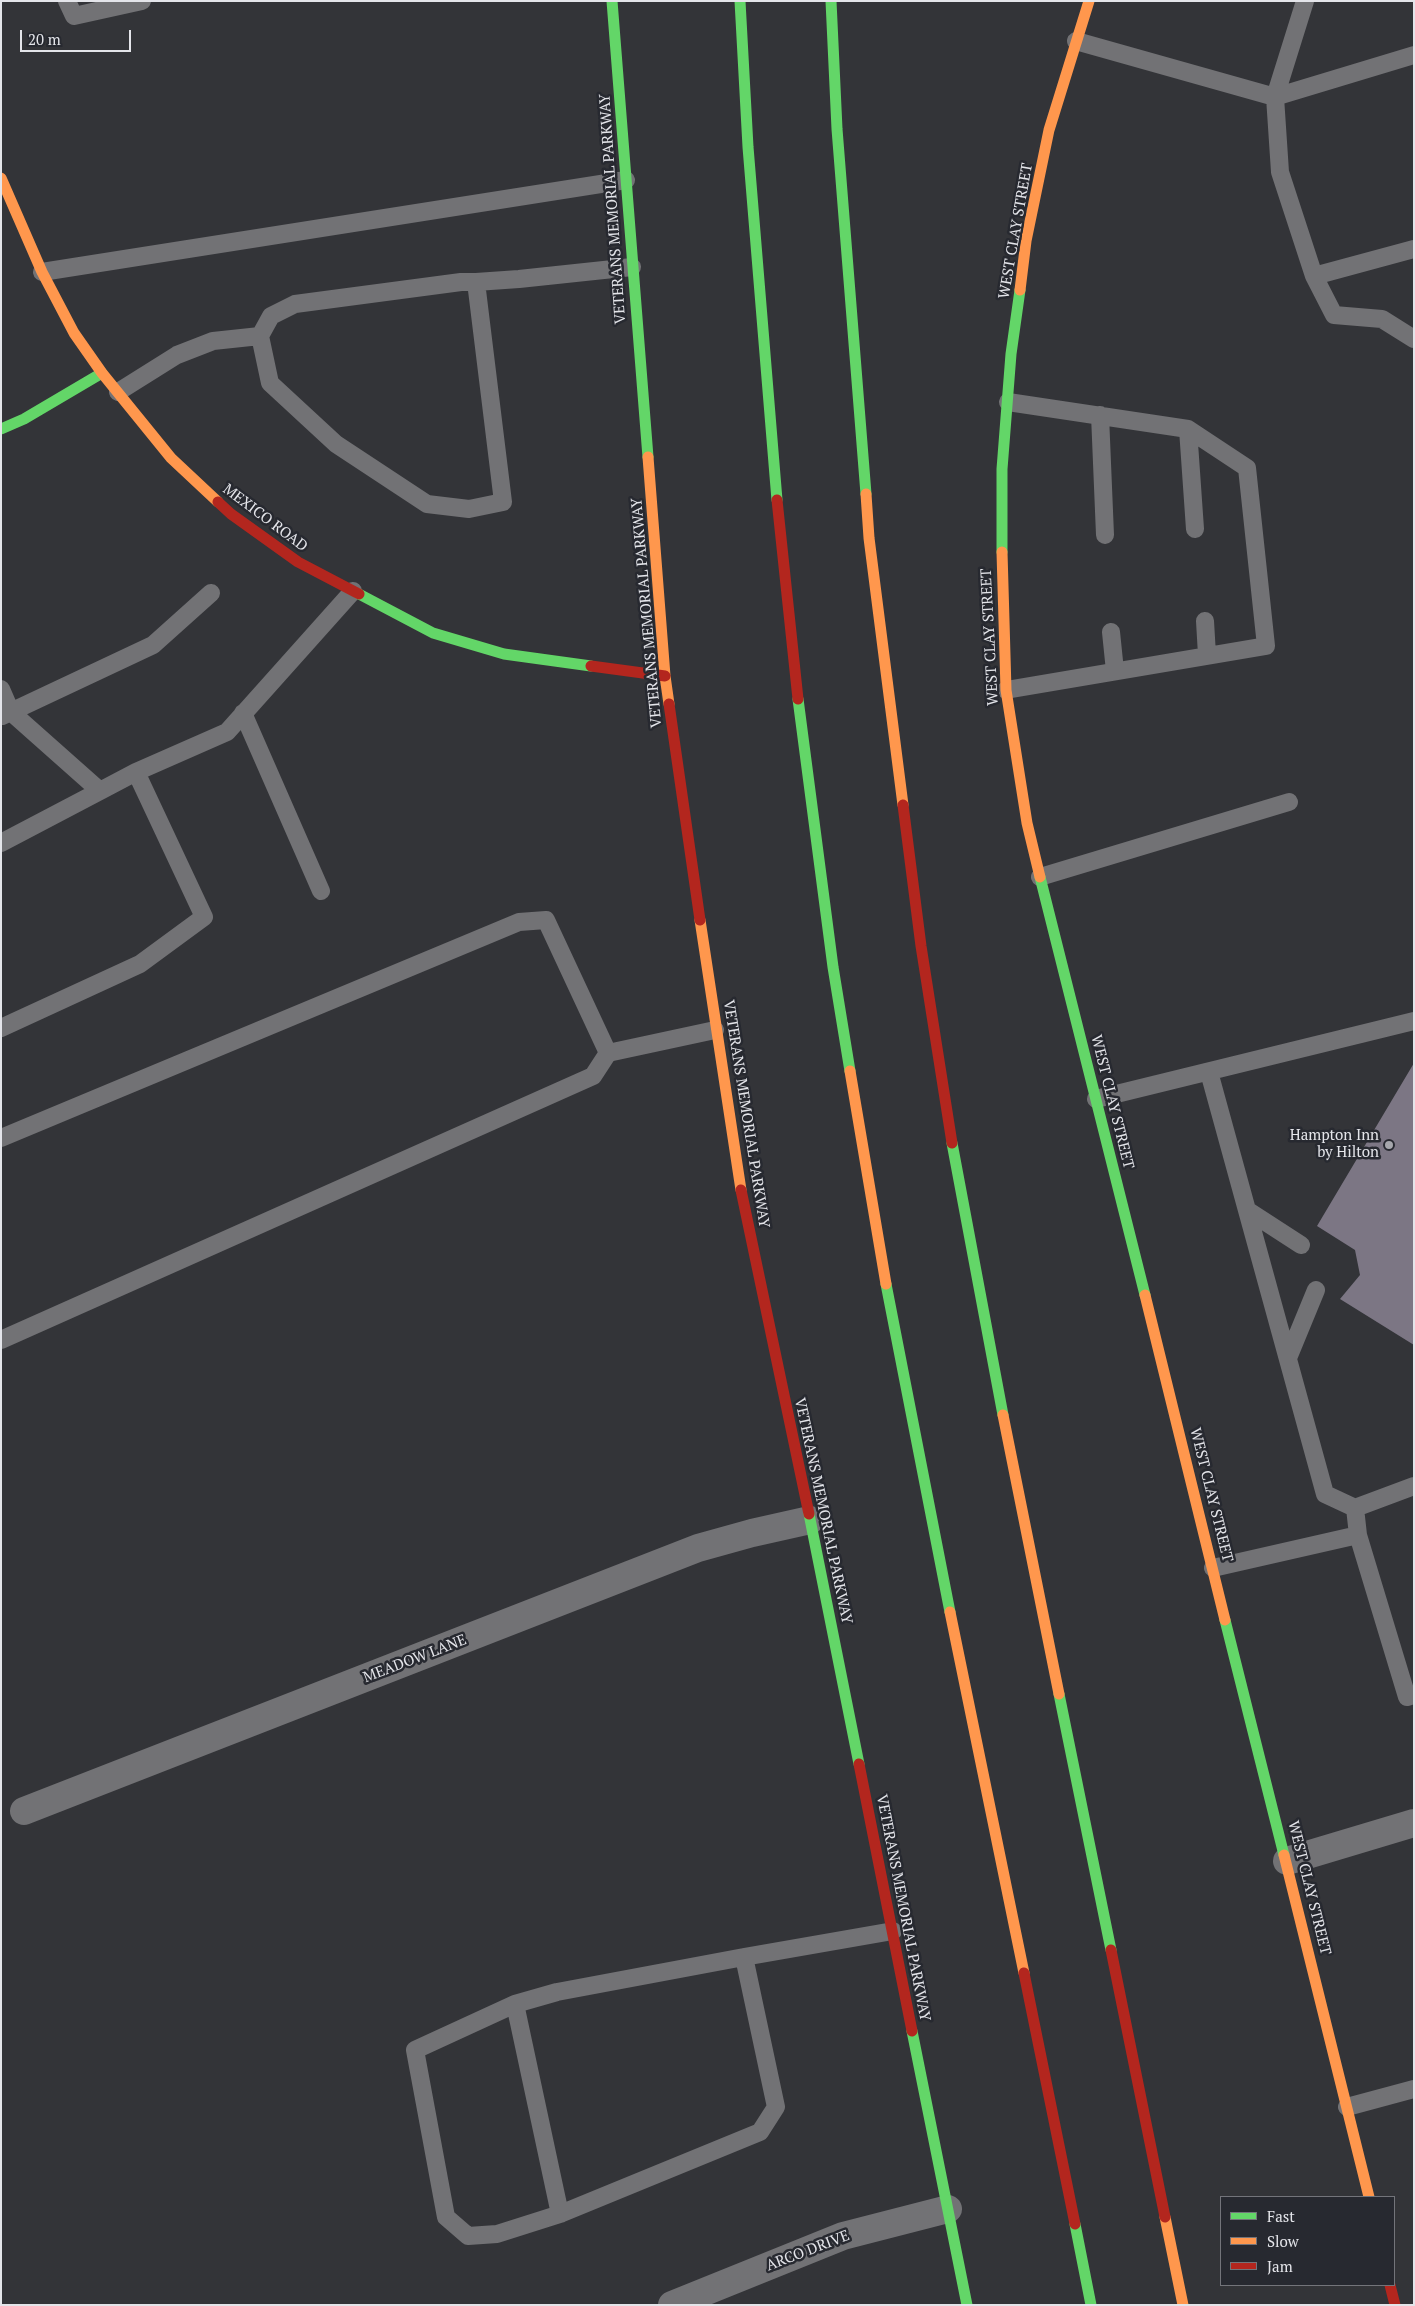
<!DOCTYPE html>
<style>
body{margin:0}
#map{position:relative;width:1415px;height:2306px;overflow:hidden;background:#333438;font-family:"PT Serif",serif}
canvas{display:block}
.frame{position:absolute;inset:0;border:2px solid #e4e5ea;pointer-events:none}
.legend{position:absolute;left:1220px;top:2196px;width:175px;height:90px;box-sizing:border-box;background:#272930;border:1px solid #73747a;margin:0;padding:6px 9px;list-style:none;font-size:15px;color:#e4e5ea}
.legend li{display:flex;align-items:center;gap:10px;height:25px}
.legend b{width:25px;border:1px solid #73747a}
.scale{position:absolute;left:20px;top:30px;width:111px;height:22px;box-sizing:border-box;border:2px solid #e4e5ea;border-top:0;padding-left:6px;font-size:15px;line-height:18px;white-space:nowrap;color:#e4e5ea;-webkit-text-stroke:4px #272930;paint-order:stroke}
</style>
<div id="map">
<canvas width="1415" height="2306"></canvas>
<div class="frame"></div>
<ul class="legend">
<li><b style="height:6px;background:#63d668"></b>Fast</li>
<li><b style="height:6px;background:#ff974d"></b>Slow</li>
<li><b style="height:6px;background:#b3261e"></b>Jam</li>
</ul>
<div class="scale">20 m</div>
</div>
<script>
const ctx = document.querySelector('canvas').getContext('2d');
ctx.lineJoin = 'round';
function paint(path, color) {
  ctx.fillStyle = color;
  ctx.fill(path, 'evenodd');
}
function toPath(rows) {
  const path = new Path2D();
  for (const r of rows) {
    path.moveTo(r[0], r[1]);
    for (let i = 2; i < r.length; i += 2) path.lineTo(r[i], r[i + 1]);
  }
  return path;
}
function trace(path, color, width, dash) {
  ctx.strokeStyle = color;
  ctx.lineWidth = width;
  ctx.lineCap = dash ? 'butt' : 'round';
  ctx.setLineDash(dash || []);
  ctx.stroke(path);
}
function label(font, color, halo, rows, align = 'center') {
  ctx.font = font + ' "PT Serif",serif';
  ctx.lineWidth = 5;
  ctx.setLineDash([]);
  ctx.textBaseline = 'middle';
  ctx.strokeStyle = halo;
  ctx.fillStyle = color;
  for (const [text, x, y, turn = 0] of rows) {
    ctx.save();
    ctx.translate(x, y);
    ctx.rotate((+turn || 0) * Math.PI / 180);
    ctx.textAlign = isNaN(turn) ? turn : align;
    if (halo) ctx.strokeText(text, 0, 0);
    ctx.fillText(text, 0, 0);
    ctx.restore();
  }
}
paint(toPath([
 [1414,1063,1414,1345,1340,1299,1360,1275,1355,1250,1317,1226]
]), '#7c7684');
trace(toPath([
 [67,1,74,16,142,1],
 [1076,41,1275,97,1305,1],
 [1414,55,1275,97,1280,172,1314,276,1414,249],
 [42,272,626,180],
 [1314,276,1334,315,1382,319,1414,339],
 [476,282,503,502,469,509,427,504,336,444,270,383,260,336,271,316,295,304,461,282,476,282,519,279,632,267],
 [118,392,177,355,213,341,260,336],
 [1100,415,1105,535],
 [1188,429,1195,529],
 [1205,621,1207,655],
 [1111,632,1115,671],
 [1,689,11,712,100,791,136,772,227,732,353,591],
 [1006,690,1266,646,1247,468,1188,429,1008,402],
 [243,713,321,891],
 [2,716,153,645,211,593],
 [1,843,100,791],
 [1040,877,1289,802],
 [1,1028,140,964,204,917,136,772],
 [1209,1072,1325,1494,1355,1508],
 [1096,1099,1414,1021],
 [1,1138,519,922,546,920,608,1053],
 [1247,1210,1301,1245],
 [1,1340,593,1076,608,1053,715,1030],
 [1288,1358,1316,1290],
 [1358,1535,1355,1508,1414,1486],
 [1213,1568,1358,1535,1407,1697,1414,1695],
 [744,1957,776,2107,760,2132,560,2214,497,2234,468,2236,446,2217,415,2050,515,2004,557,1992,744,1957,893,1931],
 [515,2004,560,2214],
 [1347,2107,1414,2089]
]), '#727275', 18);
trace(toPath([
 [24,1811,698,1548,752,1533,810,1520],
 [1287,1861,1414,1823],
 [672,2305,843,2236,948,2209]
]), '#727275', 28);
trace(toPath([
 [612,1,648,457],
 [740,1,748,147,777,500],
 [831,1,837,129,866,494],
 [1,429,24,419,102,373],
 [1002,552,1002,469,1011,354,1020,290],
 [359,594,433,633,504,654,591,666],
 [798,699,833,967,850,1071],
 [1040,877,1145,1295],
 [952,1143,1003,1415],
 [886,1284,950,1612],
 [809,1514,859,1764],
 [1225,1620,1284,1855],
 [1059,1694,1111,1950],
 [912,2031,967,2305],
 [1075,2224,1091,2305]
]), '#63d668', 11);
trace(toPath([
 [1,178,42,272,74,333,102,373,171,458,218,502],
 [1020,290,1026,241,1049,130,1089,1],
 [648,457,665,676,669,704],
 [866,494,869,538,903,805],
 [1002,552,1006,690,1027,823,1040,877],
 [700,920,741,1190],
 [850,1071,886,1284],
 [1145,1295,1225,1620],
 [1003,1415,1059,1694],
 [950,1612,1024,1973],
 [1284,1855,1369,2197],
 [1165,2217,1183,2305]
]), '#ff974d', 11);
trace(toPath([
 [777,500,798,699],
 [218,502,231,514,298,562,359,594],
 [591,666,665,676],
 [669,704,700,920],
 [903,805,921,946,952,1143],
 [741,1190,809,1514],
 [859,1764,912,2031],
 [1111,1950,1165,2217],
 [1024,1973,1075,2224],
 [1390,2285,1395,2305]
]), '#b3261e', 11);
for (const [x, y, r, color] of [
 [1389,1145,5,"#a6a7ac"]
]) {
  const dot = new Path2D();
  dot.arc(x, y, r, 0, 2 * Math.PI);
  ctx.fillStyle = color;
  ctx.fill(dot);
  trace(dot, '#272930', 2);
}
label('15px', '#e4e5ea', '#272930', [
 ["VETERANS MEMORIAL PARKWAY",613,209,-94],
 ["WEST CLAY STREET",1016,231,-80],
 ["MEXICO ROAD",265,518,37],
 ["VETERANS MEMORIAL PARKWAY",647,613,-95],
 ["WEST CLAY STREET",990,637,-93],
 ["WEST CLAY STREET",1112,1102,76],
 ["VETERANS MEMORIAL PARKWAY",746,1114,81],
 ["WEST CLAY STREET",1211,1495,76],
 ["VETERANS MEMORIAL PARKWAY",823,1511,78],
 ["MEADOW LANE",415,1659,-21],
 ["WEST CLAY STREET",1309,1888,76],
 ["VETERANS MEMORIAL PARKWAY",903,1908,79],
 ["ARCO DRIVE",808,2251,-21]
]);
label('15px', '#e4e5ea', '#272930', [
 ["Hampton Inn",1379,1136],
 ["by Hilton",1379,1153]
], 'right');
</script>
